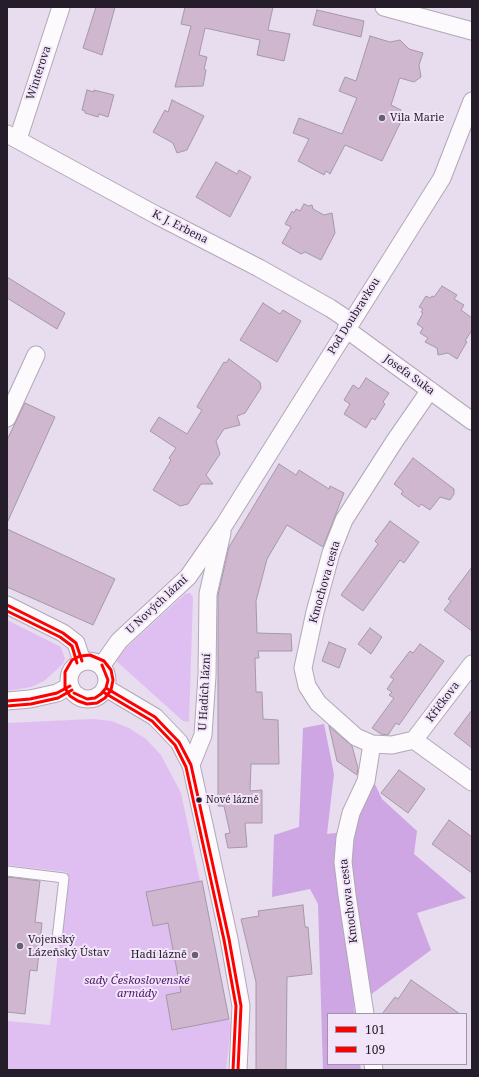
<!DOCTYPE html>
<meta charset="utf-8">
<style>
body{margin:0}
#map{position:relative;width:479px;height:1077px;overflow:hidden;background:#e8dcef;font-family:"Noto Serif",serif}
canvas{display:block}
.frame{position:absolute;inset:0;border:8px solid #251d2a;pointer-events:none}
.legend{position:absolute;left:327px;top:1013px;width:140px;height:52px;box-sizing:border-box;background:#f2e5fa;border:1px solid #a095a7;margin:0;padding:5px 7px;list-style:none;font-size:12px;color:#251d2a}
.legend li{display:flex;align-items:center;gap:8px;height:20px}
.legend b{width:20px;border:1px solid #a095a7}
</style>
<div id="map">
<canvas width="479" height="1077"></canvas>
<div class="frame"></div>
<ul class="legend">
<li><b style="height:5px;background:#f00"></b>101</li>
<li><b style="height:5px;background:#f00"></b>109</li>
</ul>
</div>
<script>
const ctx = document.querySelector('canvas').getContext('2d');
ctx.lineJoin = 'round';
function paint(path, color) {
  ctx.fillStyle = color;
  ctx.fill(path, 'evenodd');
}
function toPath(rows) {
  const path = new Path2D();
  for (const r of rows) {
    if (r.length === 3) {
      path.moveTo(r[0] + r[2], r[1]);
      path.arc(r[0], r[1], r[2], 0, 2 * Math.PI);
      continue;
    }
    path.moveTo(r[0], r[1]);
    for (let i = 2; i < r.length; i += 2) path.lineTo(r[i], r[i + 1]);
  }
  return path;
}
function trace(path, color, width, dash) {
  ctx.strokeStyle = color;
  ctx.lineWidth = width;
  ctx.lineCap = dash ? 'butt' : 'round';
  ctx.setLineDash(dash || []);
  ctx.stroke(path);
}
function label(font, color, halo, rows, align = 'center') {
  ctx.font = font + ' "Noto Serif",serif';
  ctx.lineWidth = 4;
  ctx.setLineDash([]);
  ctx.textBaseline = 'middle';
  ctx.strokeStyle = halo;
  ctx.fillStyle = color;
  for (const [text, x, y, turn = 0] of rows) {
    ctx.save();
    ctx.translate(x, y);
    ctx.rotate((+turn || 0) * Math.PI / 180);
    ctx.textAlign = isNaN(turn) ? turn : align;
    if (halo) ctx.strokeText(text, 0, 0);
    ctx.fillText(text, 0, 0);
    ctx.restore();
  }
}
paint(toPath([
 [190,593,193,597,189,722,183,721,114,659,185,594],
 [7,620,61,647,65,659,63,664,44,681,31,687,7,691],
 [93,719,111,721,129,728,146,739,161,755,181,793,231,1026,226,1070,7,1070,7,1021,50,1025,67,872,7,865,7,723]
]), '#dfbff2');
paint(toPath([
 [324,724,334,774,327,834,353,831,372,778,382,799,417,831,414,854,466,898,417,913,431,950,354,1007,355,1014,328,1014,328,1064,360,1064,361,1070,323,1070,318,904,310,889,272,897,274,835,299,827,303,728]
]), '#cda6e3');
const building = toPath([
 [96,7,115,7,102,55,83,48,96,7],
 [185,7,273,7,268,30,290,34,284,61,257,55,260,40,205,28,199,55,207,57,204,69,206,70,203,86,175,87,191,26,181,24,185,7],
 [317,10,364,21,361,37,313,25,317,10],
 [370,36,390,42,400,40,409,49,423,53,419,65,421,77,414,82,400,78,399,80,391,105,401,110,400,114,404,115,382,161,345,145,330,174,326,171,324,175,298,161,309,139,293,133,299,118,342,134,357,98,339,91,345,77,356,81,370,36],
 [87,90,94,92,94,90,114,95,108,117,99,114,98,117,85,113,85,111,82,110,87,90],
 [172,100,204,116,187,150,177,153,173,143,153,132,165,110,168,112,172,100],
 [216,162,237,174,239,170,251,177,230,217,196,197,216,162],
 [304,204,308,206,312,205,313,209,324,215,332,213,335,233,321,260,305,252,301,254,282,243,291,227,285,224,292,211,294,213,296,209,300,211,304,204],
 [7,277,65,313,57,329,7,298,7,277],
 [442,286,457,295,454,299,464,305,461,310,472,318,472,330,465,341,467,342,465,345,457,359,448,353,438,355,437,348,425,342,428,338,420,333,423,328,417,324,423,313,421,312,423,309,419,307,426,296,430,298,432,296,434,297,442,286],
 [263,303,280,314,283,310,301,321,277,362,240,340,263,303],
 [229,359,260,382,261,388,245,413,237,416,240,425,224,429,216,441,220,454,206,475,213,484,201,484,188,504,180,506,153,490,171,460,169,458,176,448,150,431,159,417,187,434,202,410,197,407,199,403,224,362,226,363,229,359],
 [366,378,389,393,383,402,385,404,375,420,372,418,366,428,344,414,350,404,344,400,353,385,359,389,366,378],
 [25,403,55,417,7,523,7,440,25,403],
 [413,458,454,489,454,494,450,500,440,497,430,510,421,504,419,507,401,494,403,491,394,484,413,458],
 [279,464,296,475,299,470,329,489,330,486,344,493,323,547,287,525,267,559,256,601,257,633,291,634,292,651,258,651,259,658,255,658,256,692,262,692,263,719,278,720,279,764,251,764,250,791,262,790,262,823,245,823,247,847,228,848,225,834,230,833,224,806,218,806,218,595,229,547,279,464],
 [390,521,419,542,404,563,400,560,363,611,341,595,378,544,375,541,390,521],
 [7,529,115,579,93,625,7,587,7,529],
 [472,567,472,631,444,610,451,601,448,599,472,567],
 [370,628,382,637,371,654,358,644,370,628],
 [329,642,346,649,339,668,322,661,329,642],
 [420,644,444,661,399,725,396,723,388,735,381,734,372,728,394,698,389,695,392,692,387,689,394,679,390,677,410,651,413,653,420,644],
 [472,710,472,748,454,734,472,710],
 [329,726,352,746,358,768,357,775,337,761,329,726],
 [399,770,425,789,408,813,381,793,399,770],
 [449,820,472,837,472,873,432,844,449,820],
 [7,877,40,881,35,922,42,923,37,971,30,970,25,1014,7,1012,7,877],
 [202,881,229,1019,172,1030,166,995,181,992,168,923,153,926,146,892,202,881],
 [303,905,305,927,308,927,312,974,287,977,286,1070,256,1070,256,982,241,919,259,916,258,911,303,905],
 [411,980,460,1014,382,1014,395,997,398,999,411,980]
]);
paint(building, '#ceb7cf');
trace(building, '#a499a7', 1);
const lane = toPath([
 [7,871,64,878,57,939]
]);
const street = toPath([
 [384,7,472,31],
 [7,134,156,215,259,268,330,308,351,322],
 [18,139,61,7],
 [346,329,472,421],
 [7,418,36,355],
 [7,605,63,633,76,643,82,661],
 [88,680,19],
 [102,665,119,641,188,577,224,525,442,178,472,101],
 [106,688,155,717,179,742,191,765,229,939,241,1006,238,1070],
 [7,701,30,699,57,693,70,686],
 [414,740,392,745,372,744,356,737,318,703,307,686,303,668,315,612,331,553,344,520,394,442,430,390],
 [414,740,472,664],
 [414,740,472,782],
 [191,765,203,735,207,676,208,594,222,533],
 [365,1014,347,895,343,862,345,838,351,813,366,781,372,744],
 [373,1064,374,1070]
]);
trace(lane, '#b2a8b7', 11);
trace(street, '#b2a8b7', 19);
trace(lane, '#fcfafd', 9);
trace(street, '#fcfafd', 17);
trace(toPath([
 [7,605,63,633,76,643,82,661],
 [106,688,155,717,179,742,191,765,229,939,241,1006,238,1070],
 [74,693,87,699,95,698,101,694,106,688,108,680,102,665],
 [7,701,30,699,57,693,70,686]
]), '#f00', 3);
trace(toPath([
 [7,611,60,637,72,646,77,663],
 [80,656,72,660,65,672,65,688,70,696,78,701,87,704,97,703,105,698,111,690,113,680,111,670,104,661,90,655,81,656],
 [103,692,152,721,175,745,186,767,224,940,236,1006,233,1070],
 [7,706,31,704,58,698,72,690]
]), '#f00', 3);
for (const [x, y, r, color] of [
 [382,118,4,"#69606f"],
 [199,800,3.5,"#251d2a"],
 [20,946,4,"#69606f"],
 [195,955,4,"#69606f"]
]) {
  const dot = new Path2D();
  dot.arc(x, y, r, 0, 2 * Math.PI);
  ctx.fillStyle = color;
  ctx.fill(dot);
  trace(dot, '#f2e5fa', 1.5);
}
label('10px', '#251d2a', '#f2e5fa', [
 ["Nové lázně",206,800]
], 'left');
label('11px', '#251d2a', '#f2e5fa', [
 ["Winterova",39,73,-72],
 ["K. J. Erbena",180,227,27],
 ["Pod Doubravkou",354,316,-58],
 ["Josefa Suka",409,375,36],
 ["Kmochova cesta",325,582,-74],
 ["U Nových lázní",157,605,-43],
 ["U Hadích lázní",205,692,-87],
 ["Křičkova",443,702,-53],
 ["Kmochova cesta",349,901,-97]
]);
label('11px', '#251d2a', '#f2e5fa', [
 ["Vila Marie",390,118],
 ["Vojenský",28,940],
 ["Lázeňský Ústav",28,953],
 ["Hadí lázně",187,955,"right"]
], 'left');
label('italic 11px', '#50146b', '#f2e5fa', [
 ["sady Československé",137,981],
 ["armády",137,994]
]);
</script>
